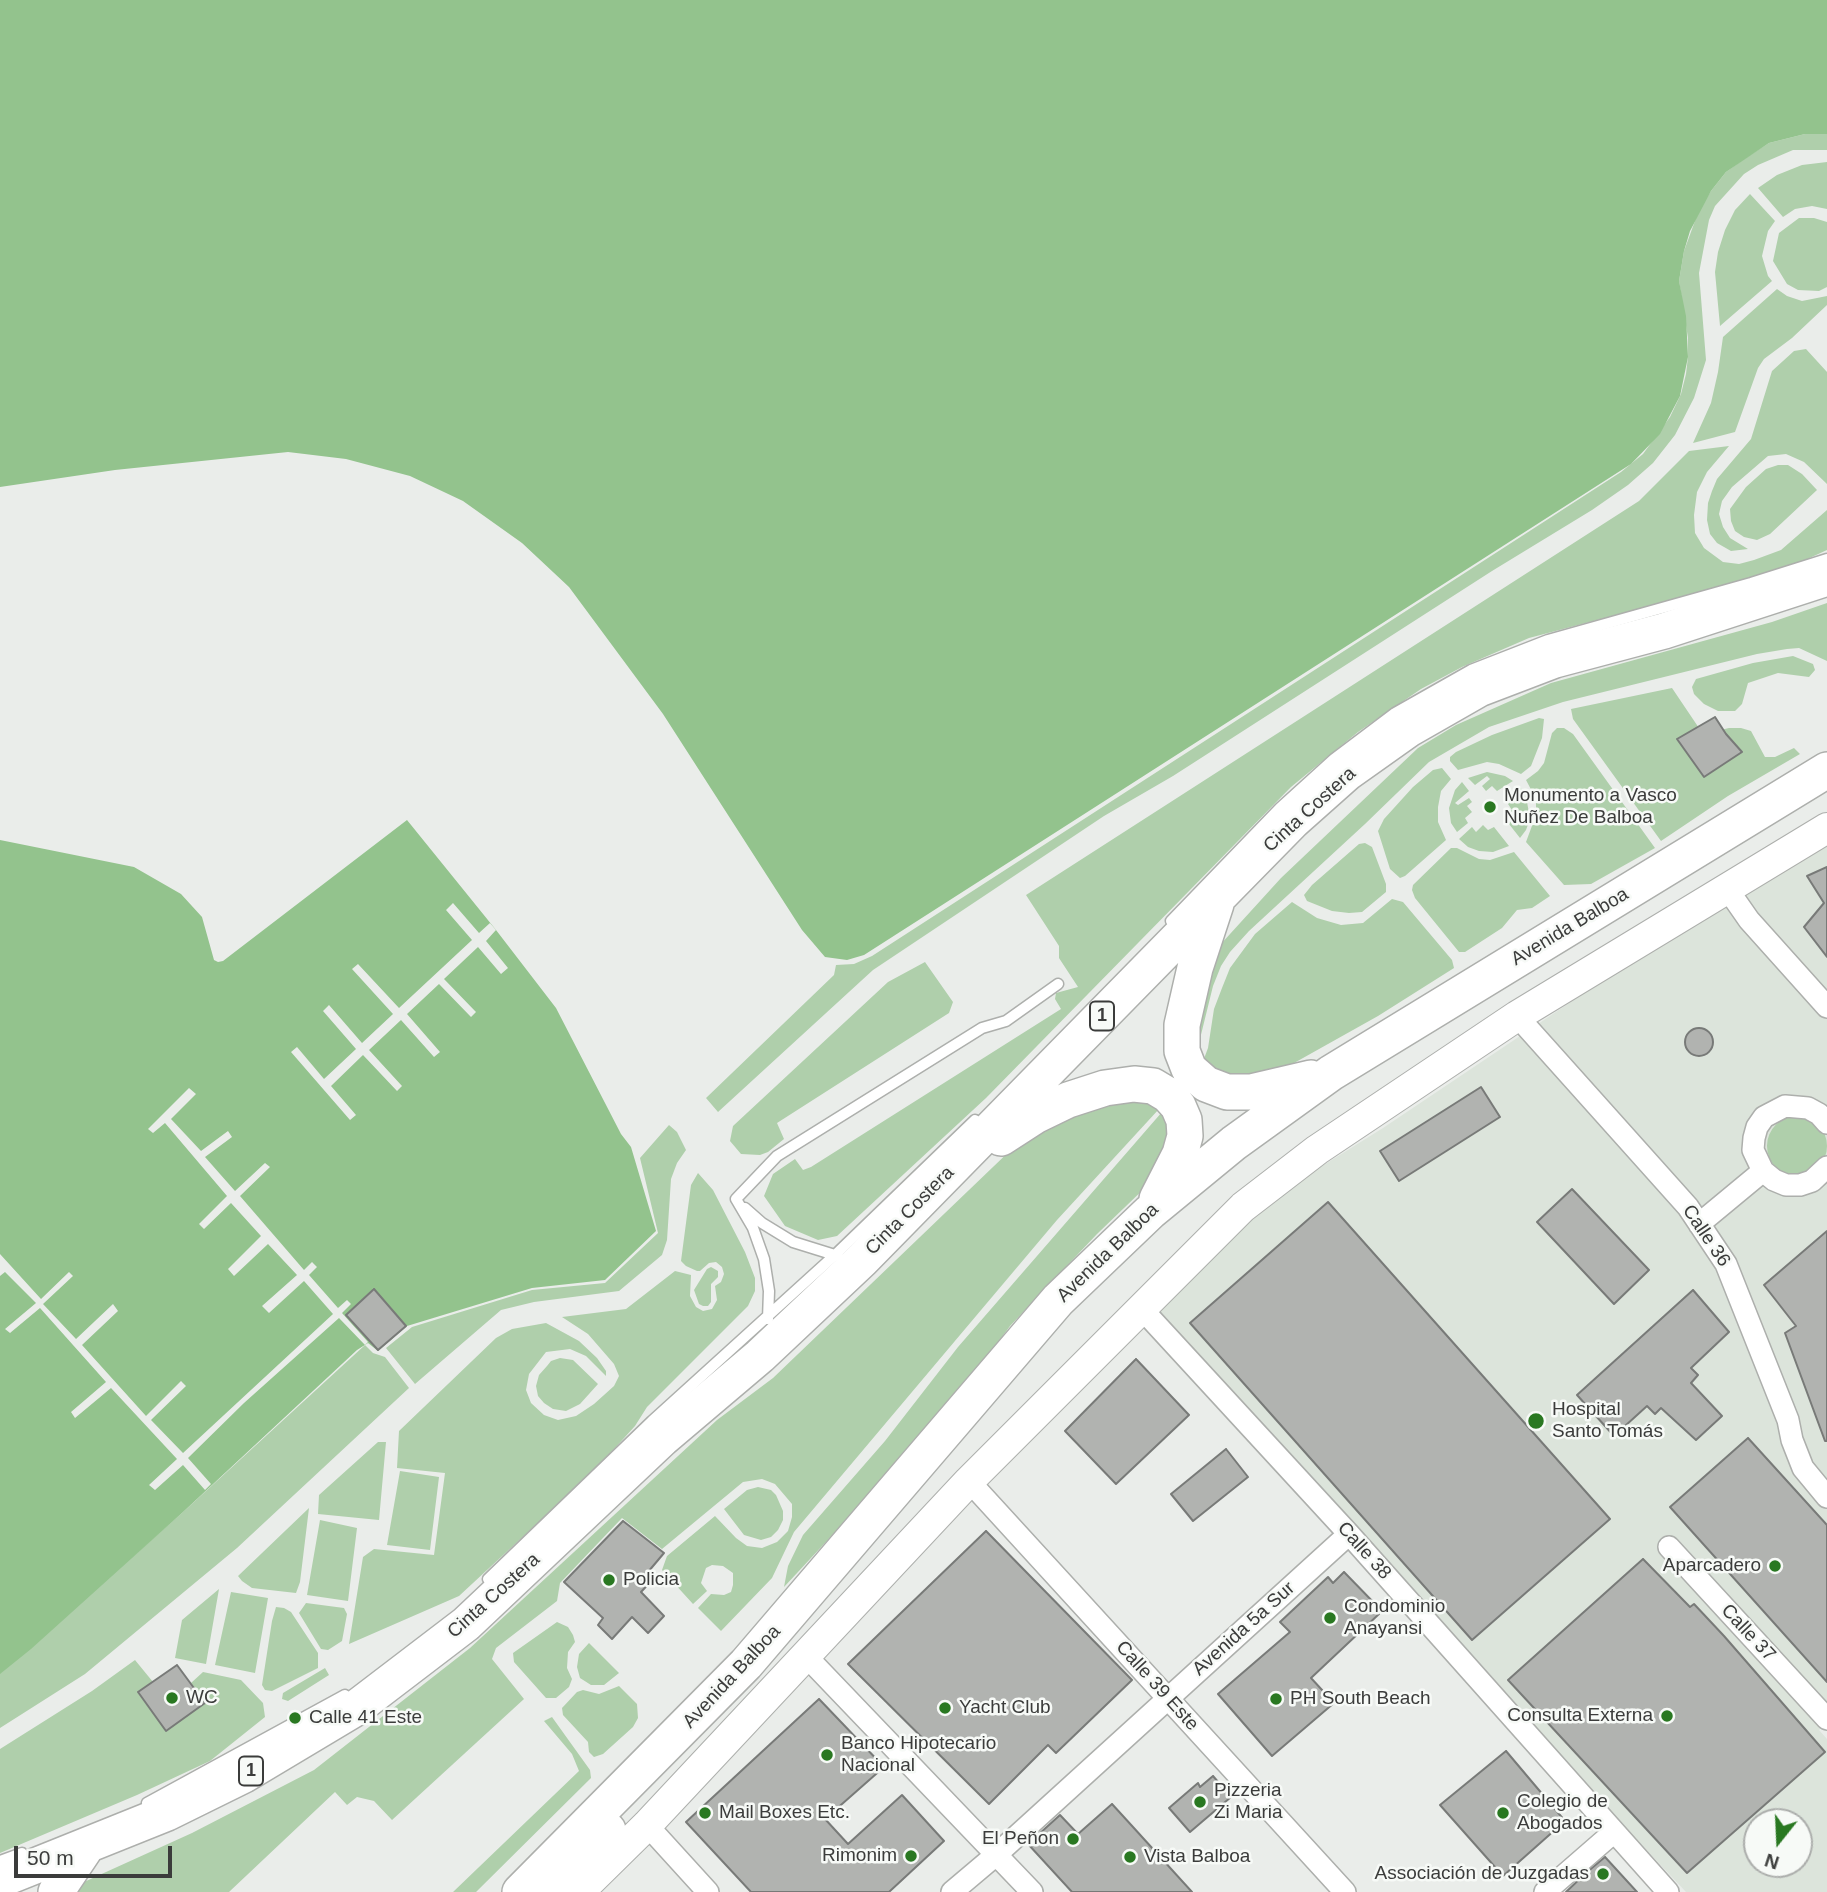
<!DOCTYPE html>
<meta charset="utf-8">
<style>
body{margin:0}
#map{position:relative;width:1827px;height:1892px;overflow:hidden;background:#eaedea;font-family:Arial,sans-serif}
canvas{display:block}
.north{position:absolute;left:1743px;top:1808px;width:70px;height:70px;box-sizing:border-box;background:#f7faf7;border:2px solid #acaeac;border-radius:50%;rotate:198deg;font-size:19px;font-weight:700;line-height:28px;text-align:center;color:#3b3c3b}
.north::after{content:'';display:block;margin:auto;width:24px;height:32px;background:#297821;clip-path:polygon(50% 0,100% 100%,50% 72%,0 100%)}
.scale{position:absolute;left:14px;top:1846px;width:158px;height:32px;box-sizing:border-box;border:4px solid #3b3c3b;border-top:0;padding-left:9px;font-size:21px;line-height:24px;white-space:nowrap;color:#3b3c3b;-webkit-text-stroke:5px #f7faf7;paint-order:stroke}
</style>
<div id="map">
<canvas width="1827" height="1892"></canvas>
<div class="north">N</div>
<div class="scale">50 m</div>
</div>
<script>
const ctx = document.querySelector('canvas').getContext('2d');
ctx.lineJoin = 'round';
function paint(path, color) {
  ctx.fillStyle = color;
  ctx.fill(path, 'evenodd');
}
function toPath(rows) {
  const path = new Path2D();
  for (const r of rows) {
    if (r.length === 3) {
      path.moveTo(r[0] + r[2], r[1]);
      path.arc(r[0], r[1], r[2], 0, 2 * Math.PI);
      continue;
    }
    path.moveTo(r[0], r[1]);
    for (let i = 2; i < r.length; i += 2) path.lineTo(r[i], r[i + 1]);
  }
  return path;
}
function trace(path, color, width, dash) {
  ctx.strokeStyle = color;
  ctx.lineWidth = width;
  ctx.lineCap = dash ? 'butt' : 'round';
  ctx.setLineDash(dash || []);
  ctx.stroke(path);
}
function label(font, color, halo, rows, align = 'center') {
  ctx.font = font + ' Arial,sans-serif';
  ctx.lineWidth = 5;
  ctx.setLineDash([]);
  ctx.textBaseline = 'middle';
  ctx.strokeStyle = halo;
  ctx.fillStyle = color;
  for (const [text, x, y, turn = 0] of rows) {
    ctx.save();
    ctx.translate(x, y);
    ctx.rotate((+turn || 0) * Math.PI / 180);
    ctx.textAlign = isNaN(turn) ? turn : align;
    if (halo) ctx.strokeText(text, 0, 0);
    ctx.fillText(text, 0, 0);
    ctx.restore();
  }
}
paint(toPath([
 [1827,838,1827,1723,1819,1730,1827,1739,1827,1892,1686,1892,1349,1534,1141,1308,1247,1213,1383,1128,1599,983],
 [1757,1822,1799,1822,1799,1864,1757,1864]
]), '#dce4db');
paint(toPath([
 [1805,134,1827,134,1827,150,1793,150,1758,165,1744,174,1715,206,1709,220,1699,273,1706,360,1694,398,1675,435,1653,463,1628,485,1592,510,1492,571,1173,776,1104,816,873,970,718,1112,706,1098,834,975,836,965,854,964,872,956,1621,472,1643,454,1670,417,1681,394,1686,374,1688,357,1688,338,1679,281,1684,251,1699,210,1711,191,1726,172,1744,159,1769,143],
 [1827,162,1827,209,1812,206,1795,209,1783,217,1758,188,1777,175,1802,165],
 [1750,194,1775,221,1768,231,1762,256,1768,276,1772,281,1720,326,1715,272,1718,252,1725,230,1735,210],
 [1799,218,1814,218,1827,222,1827,287,1819,291,1798,290,1787,284,1773,261,1779,233],
 [1777,289,1787,296,1802,301,1827,296,1827,305,1792,338,1764,359,1758,368,1735,432,1693,443,1711,403,1718,372,1723,337],
 [1806,349,1827,372,1827,484,1804,462,1786,454,1768,456,1732,487,1722,501,1719,514,1723,527,1730,538,1748,549,1731,551,1717,543,1710,534,1707,520,1708,503,1712,491,1717,479,1751,439,1772,371,1794,351],
 [1729,446,1707,472,1697,492,1694,515,1695,533,1704,548,1723,562,1739,564,1754,560,1781,550,1827,510,1827,550,1803,561,1722,587,1529,638,1462,667,1421,689,1358,732,1291,787,986,1098,837,1236,818,1240,785,1226,764,1196,773,1174,795,1159,803,1170,811,1167,1061,1009,1055,999,1056,993,1078,987,1059,958,1059,946,1026,895,1639,501,1689,451],
 [1778,465,1788,465,1802,474,1817,490,1770,534,1757,540,1744,537,1735,531,1731,521,1730,509,1746,487,1766,469],
 [1827,603,1827,661,1799,648,1787,649,1757,654,1563,702,1489,727,1429,762,1365,824,1249,931,1230,952,1221,966,1213,986,1196,1055,1195,1028,1220,945,1281,878,1418,748,1456,725,1551,683,1772,622],
 [1793,656,1813,664,1815,670,1809,677,1778,673,1748,683,1742,704,1735,711,1718,711,1704,704,1694,694,1692,687,1696,679,1753,663],
 [1672,688,1703,734,1729,728,1741,728,1751,731,1765,757,1775,757,1794,748,1800,754,1728,796,1661,841,1573,719,1571,709],
 [1539,718,1544,719,1542,738,1531,766,1521,774,1499,764,1487,762,1458,770,1450,761,1450,757,1456,752,1492,735],
 [1557,728,1564,728,1573,734,1655,848,1591,884,1564,885,1526,842,1536,815,1536,799,1526,780,1538,771,1544,763,1552,733],
 [1442,768,1451,779,1441,791,1438,807,1438,822,1446,840,1405,876,1400,878,1390,869,1378,831,1384,819,1413,787,1433,770],
 [1487,772,1505,776,1513,781,1497,791,1492,786,1486,791,1482,786,1490,779,1487,776,1475,785,1468,778],
 [1462,782,1469,791,1455,803,1458,805,1469,798,1472,802,1467,806,1472,812,1465,818,1468,823,1457,832,1451,823,1449,808,1455,790],
 [1520,787,1526,796,1530,819,1526,830,1520,838,1509,824,1511,820,1507,814,1512,810,1508,804,1514,798,1512,794],
 [1483,825,1488,830,1494,827,1509,846,1493,852,1479,851,1468,847,1459,839,1472,827,1476,832],
 [1365,843,1372,847,1386,884,1386,892,1362,912,1349,913,1332,911,1307,901,1304,895,1312,885,1359,844],
 [1451,848,1457,848,1479,859,1490,860,1514,852,1550,896,1532,908,1517,910,1502,928,1465,952,1459,952,1415,898,1412,890,1413,885],
 [1392,899,1403,902,1452,960,1454,968,1378,1016,1278,1072,1243,1081,1202,1064,1208,1048,1214,1009,1222,988,1230,968,1255,934,1292,902,1317,918,1341,925,1363,923],
 [925,962,953,1002,949,1013,777,1123,784,1139,768,1152,760,1155,741,1154,730,1141,733,1126,888,982],
 [1141,1100,1159,1109,1057,1220,976,1316,794,1532,772,1578,721,1631,698,1608,711,1594,724,1595,731,1592,733,1585,733,1573,723,1566,712,1565,706,1568,701,1583,707,1591,693,1604,662,1570,667,1556,715,1516,736,1538,747,1546,762,1548,777,1542,788,1531,792,1517,792,1504,775,1484,762,1479,743,1482,662,1549,622,1518,560,1583,557,1601,496,1648,492,1659,524,1699,392,1820,374,1801,357,1797,347,1805,335,1792,229,1892,72,1892,84,1882,192,1833,314,1770,470,1648,717,1420,773,1378,1018,1143,1046,1124,1104,1104],
 [1162,1112,1171,1134,1151,1182,1097,1234,1010,1326,968,1384,891,1472,784,1587,788,1566,803,1535,885,1441,958,1347],
 [1797,1146,30],
 [669,1125,677,1132,686,1150,677,1163,671,1179,667,1240,662,1255,619,1291,534,1302,501,1310,415,1384,386,1348,412,1327,532,1290,605,1283,658,1233,640,1158],
 [698,1173,713,1190,745,1252,755,1278,755,1291,748,1306,647,1407,635,1426,596,1469,459,1596,349,1644,363,1557,374,1549,434,1555,445,1473,397,1468,399,1431,496,1338,512,1329,546,1323,579,1341,597,1358,606,1371,606,1376,586,1356,570,1349,546,1352,529,1374,526,1390,531,1403,544,1415,558,1420,576,1416,594,1404,614,1386,619,1376,614,1364,588,1334,562,1317,626,1309,675,1271,691,1275,690,1296,696,1307,703,1311,712,1309,717,1300,715,1286,721,1282,724,1274,722,1267,716,1262,709,1263,700,1271,697,1271,686,1266,681,1261,691,1185],
 [711,1267,718,1271,718,1277,711,1284,711,1302,708,1306,703,1306,699,1304,694,1290,707,1269],
 [365,1345,373,1353,385,1357,409,1388,237,1548,85,1674,0,1728,0,1673,182,1513],
 [560,1358,573,1360,598,1384,580,1404,566,1411,553,1409,544,1403,538,1396,536,1386,539,1375,547,1366,551,1361],
 [378,1442,386,1442,379,1520,318,1514,319,1495],
 [400,1471,439,1477,430,1550,387,1545],
 [758,1487,771,1490,776,1495,783,1511,783,1520,778,1530,771,1537,761,1540,744,1535,724,1509,747,1490],
 [309,1508,300,1582,296,1593,252,1588,242,1581,238,1576],
 [320,1520,357,1528,348,1601,307,1595],
 [219,1589,206,1664,175,1658,182,1620],
 [231,1592,268,1598,255,1673,215,1665],
 [306,1603,344,1608,347,1614,342,1641,328,1650,321,1649,299,1613],
 [276,1607,284,1608,291,1612,318,1653,318,1668,272,1691,265,1690,262,1685,272,1621],
 [557,1622,568,1627,573,1635,575,1642,568,1652,567,1668,572,1679,569,1687,556,1698,546,1698,514,1662,513,1653],
 [589,1643,619,1673,604,1685,591,1685,580,1678,577,1667,579,1654],
 [135,1660,153,1682,138,1693,166,1731,205,1703,191,1683,203,1672,241,1680,263,1703,265,1717,210,1761,137,1795,0,1853,0,1749,92,1691],
 [325,1668,329,1675,288,1701,282,1699,283,1693],
 [619,1686,637,1704,638,1718,633,1727,603,1754,594,1757,589,1752,588,1742,563,1715,562,1708,577,1692,583,1690,599,1694],
 [552,1717,590,1770,591,1778,476,1892,453,1892,579,1771,572,1754,544,1721]
]), '#afcfab');
paint(toPath([
 [0,0,1827,0,1827,134,1805,134,1769,143,1726,172,1711,191,1690,231,1684,251,1679,281,1686,316,1688,357,1680,396,1660,434,1631,464,864,955,847,960,825,957,802,930,663,714,569,587,522,543,463,501,410,476,346,459,288,452,115,470,0,487],
 [407,820,496,930,556,1008,621,1134,631,1147,656,1231,605,1280,532,1288,407,1326,378,1351,368,1343,357,1350,182,1513,31,1649,0,1674,0,840,134,867,181,894,202,917,214,960,218,962,223,961]
]), '#93c38d');
paint(toPath([
 [453,903,479,933,490,923,496,930,486,941,508,968,501,974,478,947,444,979,476,1012,471,1017,439,984,407,1014,440,1052,434,1057,401,1020,369,1050,402,1086,397,1091,363,1055,331,1086,356,1115,350,1120,291,1052,297,1047,324,1079,356,1049,323,1011,329,1005,362,1043,393,1014,352,969,358,964,399,1008,472,940,446,910],
 [189,1088,196,1094,171,1119,201,1151,228,1131,232,1137,205,1157,235,1191,265,1163,270,1167,240,1196,304,1270,312,1262,317,1267,309,1275,338,1308,347,1300,351,1304,342,1313,368,1342,365,1345,339,1318,244,1403,188,1458,211,1484,205,1490,183,1465,155,1490,149,1485,177,1459,111,1388,75,1418,71,1412,106,1382,40,1308,10,1333,5,1329,36,1303,5,1272,0,1276,0,1254,41,1299,69,1272,73,1276,43,1304,76,1339,113,1304,118,1311,82,1345,146,1416,181,1381,186,1386,151,1420,183,1453,333,1314,304,1281,269,1313,262,1306,297,1275,268,1244,234,1276,228,1269,261,1236,231,1203,204,1229,199,1224,227,1196,165,1123,153,1133,148,1129]
]), '#eaedea');
const building = toPath([
 [1715,717,1726,734,1742,752,1704,777,1677,739,1715,717],
 [1827,867,1827,957,1804,927,1824,903,1807,876,1827,867],
 [1699,1042,14],
 [1481,1087,1500,1117,1399,1181,1380,1151,1481,1087],
 [1572,1189,1649,1270,1614,1304,1537,1222,1572,1189],
 [1328,1202,1610,1519,1472,1640,1190,1323,1328,1202],
 [1827,1231,1827,1441,1825,1441,1785,1333,1796,1326,1764,1285,1827,1231],
 [374,1289,406,1326,378,1350,346,1315,374,1289],
 [1693,1290,1729,1332,1691,1368,1698,1375,1691,1383,1722,1416,1696,1440,1661,1408,1655,1414,1647,1406,1614,1436,1577,1395,1693,1290],
 [1136,1359,1189,1415,1116,1484,1065,1431,1136,1359],
 [1748,1438,1827,1525,1827,1682,1670,1507,1748,1438],
 [1226,1449,1248,1477,1193,1521,1171,1494,1226,1449],
 [623,1521,664,1553,648,1572,654,1578,641,1592,664,1616,648,1633,632,1617,612,1639,598,1625,603,1618,564,1582,623,1521],
 [986,1531,1132,1680,1056,1753,1048,1745,989,1804,848,1664,986,1531],
 [1643,1559,1690,1607,1694,1604,1724,1636,1825,1752,1687,1873,1508,1680,1643,1559],
 [1344,1572,1379,1608,1376,1611,1379,1614,1311,1678,1334,1703,1272,1756,1218,1694,1290,1632,1280,1622,1328,1577,1333,1583,1344,1572],
 [177,1665,205,1703,166,1731,138,1692,177,1665],
 [819,1699,884,1767,825,1819,848,1844,902,1795,944,1841,889,1892,751,1892,686,1822,819,1699],
 [1506,1751,1565,1821,1503,1876,1440,1805,1506,1751],
 [1213,1776,1231,1797,1190,1832,1169,1808,1198,1783,1200,1787,1213,1776],
 [1112,1804,1133,1827,1192,1892,1072,1892,1028,1844,1060,1815,1078,1834,1112,1804],
 [1605,1857,1637,1892,1566,1892,1586,1873,1605,1857]
]);
paint(building, '#b1b3b0');
trace(building, '#787a78', 2);
const service = toPath([
 [1171,921,1280,808,1334,759,1395,713,1471,670,1548,640,1751,583,1827,559],
 [736,1199,777,1156,982,1028,1006,1021,1058,984],
 [736,1199,753,1228,764,1259,769,1291,768,1319],
 [745,1208,762,1223,793,1242,838,1256],
 [488,1579,652,1421,835,1255,975,1120],
 [147,1803,345,1695],
 [0,1861,22,1853]
]);
const minor = toPath([
 [1726,887,1749,920,1827,1007],
 [1517,1016,1688,1207,1726,1264,1788,1420,1792,1440,1803,1468,1827,1497],
 [1827,1123,1819,1114,1808,1108,1785,1106,1764,1117,1757,1127,1754,1138,1753,1150,1763,1171,1774,1180,1786,1185,1800,1185,1812,1181,1827,1167],
 [1699,1224,1763,1171],
 [1141,1308,1349,1534,1668,1892],
 [969,1481,1345,1892],
 [1669,1547,1827,1719],
 [806,1656,1032,1892],
 [647,1825,708,1892],
 [952,1892,997,1854,1349,1534],
 [1545,1892,1614,1832]
]);
const secondary = toPath([
 [579,1892,647,1825,969,1481,1243,1207,1317,1150,1517,1016,1827,828]
]);
const trunk = toPath([
 [1216,904,1195,968,1182,1025,1182,1051,1189,1069,1206,1084,1227,1092,1251,1092,1311,1078],
 [1001,1138,1035,1116,1068,1100,1105,1088,1134,1084,1153,1086,1168,1095,1178,1106,1184,1120,1185,1136,1180,1154,1157,1199],
 [0,1880,167,1813,244,1775,356,1708,466,1624,662,1439,760,1356,862,1260,1293,821,1347,773,1409,729,1479,689,1555,660,1664,631,1827,578],
 [56,1892,87,1846],
 [520,1892,746,1664,1058,1300,1150,1212,1234,1143,1331,1073,1827,770],
 [562,1892,608,1830]
]);
trace(service, '#adafac', 13);
trace(minor, '#adafac', 24);
trace(secondary, '#adafac', 32);
trace(trunk, '#adafac', 38);
trace(service, '#fff', 10);
trace(minor, '#fff', 21);
trace(secondary, '#fff', 30);
trace(trunk, '#fff', 35);
for (const [x, y, r, color] of [
 [1490,807,7,"#297821"],
 [1536,1421,9,"#297821"],
 [1775,1566,7,"#297821"],
 [609,1580,7,"#297821"],
 [1330,1618,7,"#297821"],
 [172,1698,7,"#297821"],
 [1276,1699,7,"#297821"],
 [945,1708,7,"#297821"],
 [1667,1716,7,"#297821"],
 [295,1718,7,"#297821"],
 [827,1755,7,"#297821"],
 [1200,1802,7,"#297821"],
 [705,1813,7,"#297821"],
 [1503,1813,7,"#297821"],
 [1073,1839,7,"#297821"],
 [911,1856,7,"#297821"],
 [1130,1857,7,"#297821"],
 [1603,1874,7,"#297821"]
]) {
  const dot = new Path2D();
  dot.arc(x, y, r, 0, 2 * Math.PI);
  ctx.fillStyle = color;
  ctx.fill(dot);
  trace(dot, '#f7faf7', 2.5);
}
for (const [x, y, w] of [
 [1102,1016,24],
 [251,1771,24]
]) {
  const box = new Path2D();
  box.roundRect(x - w / 2, y - 14.5, w, 29, 5);
  ctx.fillStyle = '#f7faf7';
  ctx.fill(box);
  trace(box, '#3b3c3b', 2);
}
label('bold 18px', '#3b3c3b', null, [
 ["1",1102,1016],
 ["1",251,1771]
]);
label('19px', '#3b3c3b', '#f7faf7', [
 ["Monumento a Vasco",1504,796],
 ["Nuñez De Balboa",1504,818],
 ["Hospital",1552,1410],
 ["Santo Tomás",1552,1432],
 ["Aparcadero",1761,1566,"right"],
 ["Policia",623,1580],
 ["Condominio",1344,1607],
 ["Anayansi",1344,1629],
 ["WC",186,1698],
 ["PH South Beach",1290,1699],
 ["Yacht Club",959,1708],
 ["Consulta Externa",1653,1716,"right"],
 ["Calle 41 Este",309,1718],
 ["Banco Hipotecario",841,1744],
 ["Nacional",841,1766],
 ["Pizzeria",1214,1791],
 ["Zi Maria",1214,1813],
 ["Colegio de",1517,1802],
 ["Abogados",1517,1824],
 ["Mail Boxes Etc.",719,1813],
 ["El Peñon",1059,1839,"right"],
 ["Rimonim",897,1856,"right"],
 ["Vista Balboa",1144,1857],
 ["Associación de Juzgadas",1589,1874,"right"]
], 'left');
label('19px', '#3b3c3b', '#f7faf7', [
 ["Cinta Costera",1310,810,-42],
 ["Avenida Balboa",1570,927,-31],
 ["Cinta Costera",910,1211,-45],
 ["Calle 36",1706,1236,56],
 ["Avenida Balboa",1108,1253,-44],
 ["Calle 38",1364,1551,48],
 ["Cinta Costera",494,1596,-42],
 ["Avenida 5a Sur",1244,1629,-42],
 ["Calle 37",1748,1633,47],
 ["Avenida Balboa",732,1677,-47],
 ["Calle 39 Este",1157,1686,48]
]);
</script>
